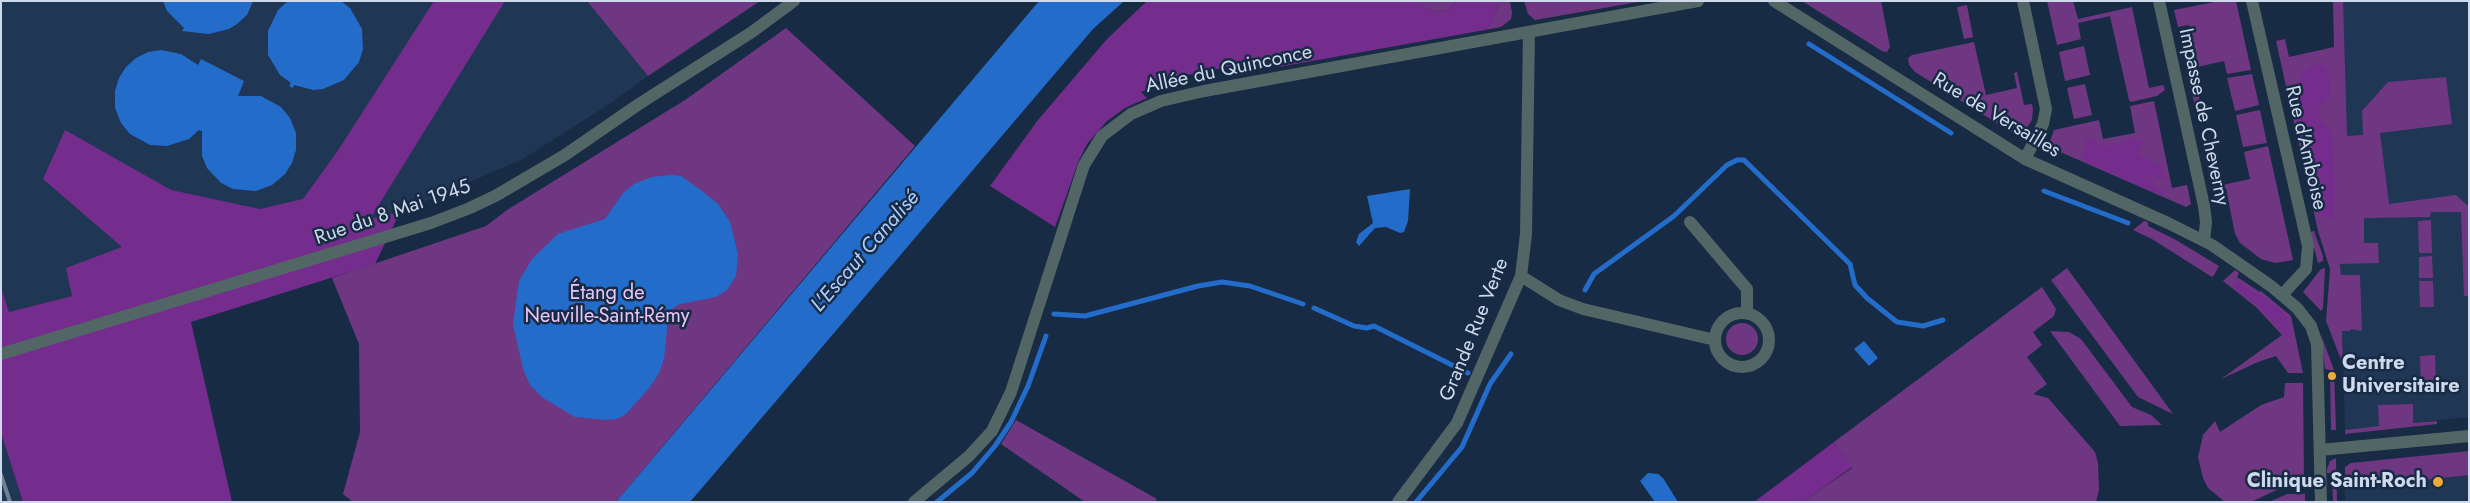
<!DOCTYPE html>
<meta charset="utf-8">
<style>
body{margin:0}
#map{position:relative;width:2470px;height:503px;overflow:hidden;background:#182b45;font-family:Jost,sans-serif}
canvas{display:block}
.frame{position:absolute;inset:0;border:2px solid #cedaeb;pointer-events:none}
</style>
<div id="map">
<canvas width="2470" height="503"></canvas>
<div class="frame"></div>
</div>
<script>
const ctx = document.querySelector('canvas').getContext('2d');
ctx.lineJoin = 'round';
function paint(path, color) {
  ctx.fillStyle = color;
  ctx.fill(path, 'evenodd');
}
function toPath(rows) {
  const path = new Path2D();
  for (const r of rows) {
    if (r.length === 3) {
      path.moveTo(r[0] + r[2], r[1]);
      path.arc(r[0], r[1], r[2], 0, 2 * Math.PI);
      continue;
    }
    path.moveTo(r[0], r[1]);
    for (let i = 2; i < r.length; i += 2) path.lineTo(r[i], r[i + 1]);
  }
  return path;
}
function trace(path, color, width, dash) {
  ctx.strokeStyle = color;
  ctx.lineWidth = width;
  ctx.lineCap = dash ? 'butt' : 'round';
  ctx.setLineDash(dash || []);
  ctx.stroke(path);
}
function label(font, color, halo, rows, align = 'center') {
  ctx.font = font + ' Jost,sans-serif';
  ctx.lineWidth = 5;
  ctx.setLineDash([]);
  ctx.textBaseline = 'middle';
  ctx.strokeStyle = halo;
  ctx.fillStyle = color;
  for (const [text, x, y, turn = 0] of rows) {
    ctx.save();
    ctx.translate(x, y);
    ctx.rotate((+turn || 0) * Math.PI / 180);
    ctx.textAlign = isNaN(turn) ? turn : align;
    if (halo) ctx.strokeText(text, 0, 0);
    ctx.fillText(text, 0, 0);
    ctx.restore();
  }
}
paint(toPath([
 [1,1,587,1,648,76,611,103,523,159,400,212,9,312,1,288],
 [2333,1,2469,1,2469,417,2345,430],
 [1,433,23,502,1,502],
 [2469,475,2469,502,2345,502,2345,489]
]), '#203655');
paint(toPath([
 [587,1,760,1,648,76],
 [1417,1,1456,1,1449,10,1438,12,1425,8],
 [1500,1,1510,1,1512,13,1511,19,1501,27,1485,30,1492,23],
 [1524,1,1644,1,1535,20,1528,14],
 [1802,1,1881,1,1890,47,1887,52,1882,51],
 [2047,1,2073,1,2078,19,2132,7,2149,88,2163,85,2165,90,2157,96,2131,102,2129,100,2110,16,2078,23,2081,39,2057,45],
 [2219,1,2236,1,2251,70,2227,74,2224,61,2193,68,2196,85,2190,87,2186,69,2191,63,2197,61,2189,25,2178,27,2174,10],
 [2333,1,2343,1,2347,136,2363,135,2362,111,2388,82,2446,77,2452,124,2380,133,2389,204,2456,195,2469,207,2469,296,2464,296,2461,212,2431,212,2430,217,2364,218,2364,243,2378,243,2379,263,2340,264,2341,275,2360,275,2362,331,2351,329,2350,331,2342,331,2343,365,2326,321,2330,269,2318,231,2276,41,2285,39,2289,57,2334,47],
 [1967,5,1973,37,1964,39,1957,7],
 [786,28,915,146,616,502,353,502,343,494,360,432,359,344,332,278,486,226,507,210,685,100],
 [1974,42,1986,95,2017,88,2014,73,2017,72,2024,105,2032,104,2033,109,2032,120,2024,132,2011,132,1915,72,1909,65,1908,58,1912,55],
 [2084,46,2090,75,2065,81,2059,52],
 [2252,74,2259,105,2235,111,2227,78],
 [2085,84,2092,115,2074,119,2067,88],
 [2198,92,2204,122,2199,123,2192,93],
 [2154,101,2172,188,2187,185,2191,204,2186,207,2058,151,2050,141,2054,130,2099,120,2103,139,2135,133,2130,106],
 [2260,110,2267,143,2243,147,2236,115],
 [2268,146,2293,260,2275,263,2261,259,2240,243,2235,234,2226,188,2213,190,2208,167,2213,166,2218,186,2250,179,2244,152],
 [2431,220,2432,253,2419,253,2418,221],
 [2144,221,2148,222,2148,226,2176,240,2219,266,2214,275,2212,277,2152,239,2133,230],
 [2314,231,2323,256,2323,261,2318,263,2310,232],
 [2432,256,2433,278,2419,278,2419,257],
 [2067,268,2173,414,2138,397,2051,280],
 [2325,268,2323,308,2321,311,2303,292,2321,269],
 [2235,270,2239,273,2237,277,2260,292,2261,291,2291,316,2303,373,2288,373,2276,356,2258,362,2221,379,2282,335,2256,307,2223,281],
 [2419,281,2433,281,2434,307,2420,307],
 [2042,287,2056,309,2054,316,2033,332,2042,345,2027,357,2047,384,2033,394,2048,398,2095,452,2098,463,2099,490,2096,502,1803,502,1852,468,1834,442],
 [1742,339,16],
 [2050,331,2069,332,2081,339,2132,407,2151,415,2162,425,2120,426],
 [2321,335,2334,370,2336,430,2331,430,2330,370,2325,369],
 [2435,355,2436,385,2421,385,2420,356],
 [2285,383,2303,383,2304,480,2298,480,2253,501,2225,502,2208,488,2203,478,2198,457,2203,435,2215,421,2220,432,2261,405,2284,397],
 [2413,404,2413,423,2437,421,2437,424,2345,434,2345,430,2379,426,2378,405],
 [1016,420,1157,499,1155,502,1085,502,1001,444],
 [2469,451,2469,475,2345,489,2345,467,2351,463],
 [2336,458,2337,502,2333,502,2332,473,2327,473,2327,469,2330,461],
 [2287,494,2305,494,2305,502,2269,502]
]), '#6f3782');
paint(toPath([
 [434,1,505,1,370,219,400,212,375,264,191,322,232,502,23,502,1,433,1,288,9,312,72,296,66,268,122,247,43,179,65,130,171,190,260,209,303,199,337,152],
 [1147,1,1417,1,1425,8,1438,12,1449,10,1456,1,1500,1,1492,23,1485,30,1279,67,1277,57,1182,76,1141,92,1147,98,1125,108,1107,121,1087,144,1079,160,1055,227,990,186,1038,120,1107,39],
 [2315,63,2322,64,2328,72,2330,86,2329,97,2318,110,2319,117,2332,133,2335,192,2334,212,2331,220,2317,213,2294,111,2301,74],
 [2132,138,2142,140,2143,144,2138,153,2163,168,2165,178,2157,179,2152,176,2152,179,2155,186,2165,192,2166,197,2086,162,2082,157,2086,140,2094,139,2101,145,2112,146],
 [2238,280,2253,292,2263,296,2287,316,2291,337,2287,338,2257,305,2232,286],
 [1834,442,1852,467,1803,502,1754,502]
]), '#752d8d');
paint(toPath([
 [163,1,253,1,247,15,237,24,229,29,209,34,182,31,184,28,167,11],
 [288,1,341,1,350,8,362,29,363,49,359,62,344,80,323,89,313,90,294,85,293,88,289,86,291,83,280,75,268,55,268,31,278,10],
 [1039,1,1124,1,1093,29,690,502,616,502],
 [161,50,181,54,198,65,201,59,244,81,238,96,261,96,281,107,290,118,296,133,296,150,292,163,285,174,272,185,256,191,233,189,221,183,207,168,202,156,202,131,199,130,189,139,167,146,150,145,130,134,121,123,115,108,115,91,119,78,126,67,136,58,148,52],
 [671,175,681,176,702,191,718,204,730,222,738,254,736,276,727,290,716,297,680,304,671,309,668,319,664,359,659,373,650,387,626,414,617,419,606,420,575,417,543,398,530,385,523,369,513,324,519,281,532,259,558,234,605,219,623,193,634,184,652,177],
 [1410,189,1408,221,1404,232,1400,233,1386,227,1375,228,1359,246,1356,242,1359,234,1373,223,1367,196],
 [1864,341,1878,358,1869,366,1854,349],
 [1648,473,1658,474,1663,478,1678,502,1655,502,1640,481]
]), '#246cca');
trace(toPath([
 [1809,44,1951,133],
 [2044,191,2128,223],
 [1585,290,1594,274,1674,216,1727,165,1737,160,1744,160,1850,264,1855,285,1867,298,1897,322,1923,326,1943,320],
 [1314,308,1354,326,1367,328,1374,326,1468,373],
 [1054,314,1085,316,1198,286,1222,282,1250,286,1303,304],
 [937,502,972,473,995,446,1011,422,1028,386,1046,336],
 [1416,502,1462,447,1490,384,1511,354]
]), '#246cca', 5);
trace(toPath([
 [1774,1,2025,159,2168,223,2212,245,2271,286,2297,308,2311,326,2317,344,2321,502],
 [2023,1,2046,109,2043,124,2025,159],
 [2159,1,2204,206,2206,222,2204,241],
 [2252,1,2308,246,2306,269,2282,295],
 [1690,222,1747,289,1747,313],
 [1521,276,1559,300,1583,309,1715,340],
 [1742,340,27],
 [1,354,431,223,470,208,497,195,565,155,639,104,752,32,794,1],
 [2320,450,2469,436],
 [914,502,969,456,992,431,1011,392,1084,165,1102,136,1131,114,1161,101,1204,91,1698,1],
 [1398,502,1457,423,1521,276,1526,234,1529,32]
]), '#526666', 12);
trace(toPath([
 [1,475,10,502]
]), '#708095', 4);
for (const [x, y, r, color] of [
 [2332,376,5,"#ebaa39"],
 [2438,482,6,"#ebaa39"]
]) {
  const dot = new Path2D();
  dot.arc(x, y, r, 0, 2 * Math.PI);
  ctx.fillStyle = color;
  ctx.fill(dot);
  trace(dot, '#182b45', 2);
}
label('20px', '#cedaeb', '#182b45', [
 ["Allée du Quinconce",1229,70,-12],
 ["Rue de Versailles",1996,116,31],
 ["Impasse de Cheverny",2203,117,78],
 ["Rue d'Amboise",2305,148,77],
 ["Rue du 8 Mai 1945",393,213,-19],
 ["Grande Rue Verte",1475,330,-68]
]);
label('20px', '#e9c6f7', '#182b45', [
 ["Étang de",607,294],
 ["Neuville-Saint-Rémy",607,317]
]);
label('bold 20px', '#cedaeb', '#182b45', [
 ["Centre",2342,364],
 ["Universitaire",2342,387],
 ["Clinique Saint-Roch",2427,482,"right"]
], 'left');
label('italic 21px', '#accefe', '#182b45', [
 ["L'Escaut Canalisé",866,252,-49]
]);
</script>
